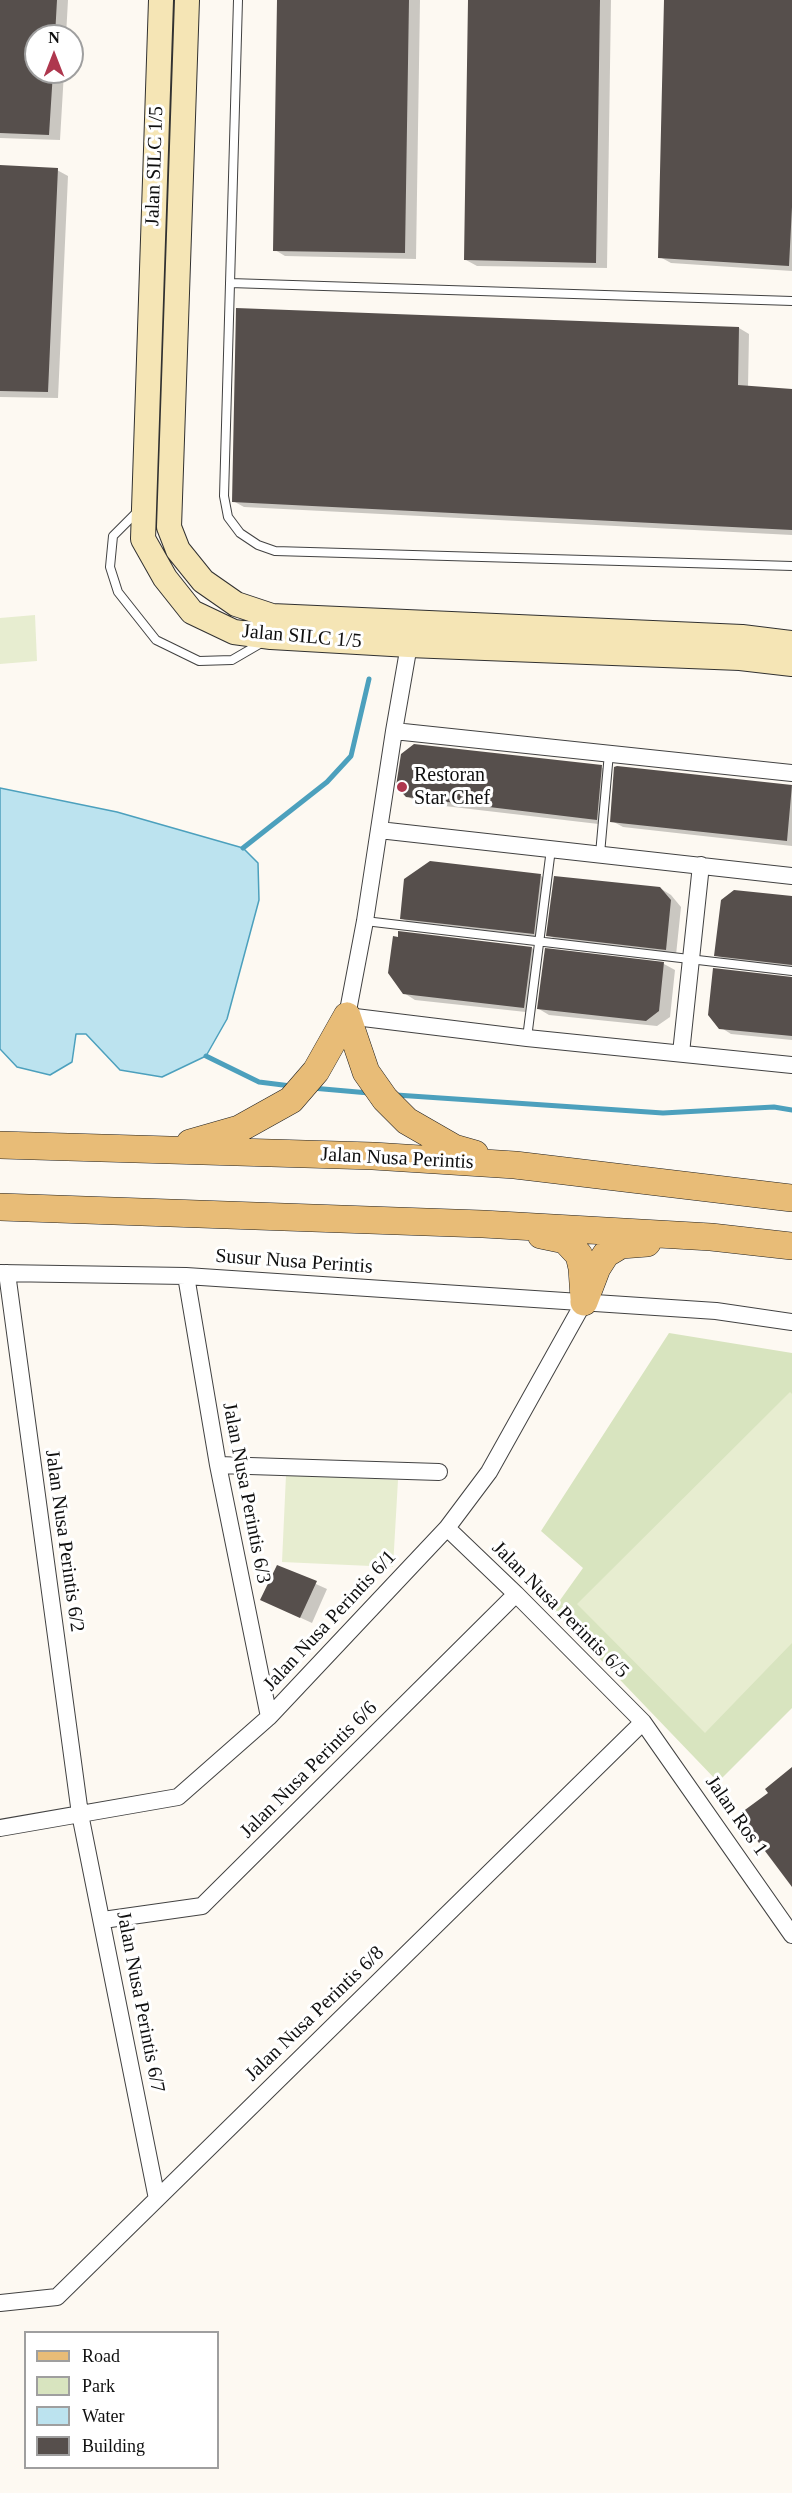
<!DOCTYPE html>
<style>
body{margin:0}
#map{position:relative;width:792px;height:2493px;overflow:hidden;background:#fdf9f2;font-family:Georgia,serif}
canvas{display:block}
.legend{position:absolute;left:24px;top:2331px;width:195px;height:138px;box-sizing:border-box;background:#fff;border:2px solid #9f9f9f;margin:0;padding:8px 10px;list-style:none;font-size:18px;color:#0f0f0f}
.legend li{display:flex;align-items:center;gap:12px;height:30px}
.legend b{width:30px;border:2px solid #9f9f9f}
.north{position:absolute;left:24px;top:24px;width:60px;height:60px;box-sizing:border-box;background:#fff;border:2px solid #9f9f9f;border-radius:50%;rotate:0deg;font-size:16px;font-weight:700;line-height:24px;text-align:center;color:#0f0f0f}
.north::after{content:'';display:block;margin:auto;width:21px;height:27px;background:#ae374e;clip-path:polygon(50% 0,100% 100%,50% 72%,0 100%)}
</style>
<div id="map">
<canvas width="792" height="2493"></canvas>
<ul class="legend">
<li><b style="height:8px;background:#e8bc77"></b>Road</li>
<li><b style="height:16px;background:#d8e4bf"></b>Park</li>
<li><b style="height:16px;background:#bce3ef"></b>Water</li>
<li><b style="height:16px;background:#564f4c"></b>Building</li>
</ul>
<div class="north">N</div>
</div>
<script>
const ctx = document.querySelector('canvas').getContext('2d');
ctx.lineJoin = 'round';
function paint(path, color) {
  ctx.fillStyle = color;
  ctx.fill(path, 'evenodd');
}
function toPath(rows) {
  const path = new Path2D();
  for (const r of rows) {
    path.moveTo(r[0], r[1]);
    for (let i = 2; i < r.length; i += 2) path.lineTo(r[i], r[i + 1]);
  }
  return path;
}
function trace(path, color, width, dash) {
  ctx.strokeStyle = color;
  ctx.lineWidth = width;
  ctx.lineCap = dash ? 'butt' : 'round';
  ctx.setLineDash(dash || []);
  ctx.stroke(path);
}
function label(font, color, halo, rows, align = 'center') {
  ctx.font = font + ' Georgia,serif';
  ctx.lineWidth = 6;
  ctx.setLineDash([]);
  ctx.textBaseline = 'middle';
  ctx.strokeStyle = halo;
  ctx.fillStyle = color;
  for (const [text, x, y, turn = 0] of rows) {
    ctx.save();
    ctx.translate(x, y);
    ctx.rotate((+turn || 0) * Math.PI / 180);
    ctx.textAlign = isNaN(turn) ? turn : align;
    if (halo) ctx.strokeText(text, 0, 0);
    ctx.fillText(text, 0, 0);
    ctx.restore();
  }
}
paint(toPath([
 [669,1333,792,1353,792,1708,718,1782,553,1610,583,1568,541,1531]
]), '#d8e4bf');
paint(toPath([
 [35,615,37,661,0,664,0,618],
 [790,1392,792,1394,792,1643,705,1733,577,1604],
 [286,1475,398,1480,393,1567,282,1562]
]), '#e7edd0');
const water = toPath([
 [0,788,117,812,243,848,258,863,259,900,227,1019,206,1056,162,1077,120,1070,86,1034,76,1034,72,1062,50,1075,17,1067,0,1049,0,788]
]);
paint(water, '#bce3ef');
trace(water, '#4ca0bd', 1.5);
paint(toPath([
 [0,0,68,0,66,36,36,36,36,72,64,72,60,140,0,138],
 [278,0,420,0,416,259,285,256,275,250],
 [470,0,611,0,607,268,477,266,466,260],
 [665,0,792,0,792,271,671,263,660,257],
 [0,167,57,170,68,176,58,398,0,397],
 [739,328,749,334,748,387,792,391,792,535,244,507,233,501],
 [601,767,612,773,607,825,419,803,407,796],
 [616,768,792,787,792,846,623,827,612,821],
 [431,862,541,876,552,882,544,940,412,924,401,918],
 [660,888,671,895,681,907,676,955,559,941,548,935],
 [792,898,792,969,727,961,716,955],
 [532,948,542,955,535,1013,415,1000,404,993],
 [546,950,664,964,675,970,670,1017,657,1026,549,1015,539,1009],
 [792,979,792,1040,731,1034,720,1027],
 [278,1567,327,1589,312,1623,262,1600]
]), '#0003');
trace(toPath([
 [243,848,327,782,351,756,369,679],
 [206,1056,259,1082,291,1086],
 [312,1088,369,1093],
 [396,1095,663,1113,774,1107,792,1110]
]), '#4ca0bd', 5);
paint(toPath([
 [0,0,57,0,55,36,36,36,36,72,53,72,49,135,0,133],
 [277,0,409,0,405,253,273,251],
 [468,0,600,0,596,263,464,260],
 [664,0,792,0,792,207,789,266,658,258],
 [0,165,58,168,48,392,0,391],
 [236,308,739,327,738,385,792,389,792,530,232,502],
 [414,744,602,765,597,820,406,797,396,786,401,754],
 [617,766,792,785,787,841,610,822,614,767],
 [430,861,541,874,534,934,400,919,404,879],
 [554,876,660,887,671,900,666,950,546,936],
 [734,890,792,896,792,965,714,956,721,900],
 [398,931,532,947,524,1008,403,994,388,973,393,936,398,937],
 [545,948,664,962,659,1011,646,1021,537,1009],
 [713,968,792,977,792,1036,719,1029,708,1015],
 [277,1565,317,1581,300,1618,260,1600],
 [792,1767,792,1887,738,1815,768,1793,765,1789]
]), '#564f4c');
const lane = toPath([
 [238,0,224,496,228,517,240,533,258,545,275,551,792,566],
 [230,283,792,301],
 [139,510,113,536,110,567,118,592,156,640,199,661,232,660,263,642],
 [600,854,609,753],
 [365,921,792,971],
 [527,1038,551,849]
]);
const street = toPath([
 [409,645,394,731,365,921,347,1016,527,1038,792,1065],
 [394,731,792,773],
 [379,830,792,876],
 [681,1053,701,865],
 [0,1273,186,1276,716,1311,792,1322],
 [7,1273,80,1814,157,2199],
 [186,1276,218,1465,269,1717],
 [218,1465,439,1472],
 [447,1528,516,1594,643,1722,792,1935],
 [0,1828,178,1797,269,1717,447,1528,489,1472,584,1302],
 [103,1920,202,1906,516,1594],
 [0,2303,57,2297,643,1722]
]);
const secondary = toPath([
 [161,0,143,539,165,578,192,612,234,632,271,637,409,645,740,658,792,664],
 [187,0,169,527,178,550,203,581,236,604,272,616,742,637,792,643]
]);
const primary = toPath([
 [347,1016,366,1072,385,1099,407,1121,454,1148,475,1154],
 [190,1143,239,1129,291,1100,316,1071,347,1016],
 [0,1145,373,1156,515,1165,792,1198],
 [0,1207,483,1224,711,1237,792,1246],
 [541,1235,565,1240,579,1255,582,1268,584,1298],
 [584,1302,597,1268,606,1254,621,1245,647,1243]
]);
trace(lane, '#424242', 10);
trace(street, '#424242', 18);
trace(secondary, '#313131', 26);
trace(primary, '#202020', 28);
trace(lane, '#fff', 8);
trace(street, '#fff', 16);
trace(secondary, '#f5e5b5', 24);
trace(primary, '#e8bc77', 27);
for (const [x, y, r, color] of [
 [402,787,6,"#ae374e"]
]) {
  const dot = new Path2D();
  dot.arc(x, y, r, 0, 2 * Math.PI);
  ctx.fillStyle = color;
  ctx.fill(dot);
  trace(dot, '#fff', 2);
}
label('20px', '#0f0f0f', '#fff', [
 ["Jalan SILC 1/5",155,166,-88],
 ["Jalan SILC 1/5",302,637,5],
 ["Jalan Nusa Perintis",397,1159,3],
 ["Susur Nusa Perintis",294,1262,4],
 ["Jalan Nusa Perintis 6/3",246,1493,79],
 ["Jalan Nusa Perintis 6/2",64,1541,82],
 ["Jalan Nusa Perintis 6/5",560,1610,45],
 ["Jalan Nusa Perintis 6/1",330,1621,-47],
 ["Jalan Nusa Perintis 6/6",309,1770,-45],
 ["Jalan Ros 1",736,1816,55],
 ["Jalan Nusa Perintis 6/7",140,2002,79],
 ["Jalan Nusa Perintis 6/8",315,2014,-44]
]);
label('20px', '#0f0f0f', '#fff', [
 ["Restoran",414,776],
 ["Star Chef",414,799]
], 'left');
</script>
